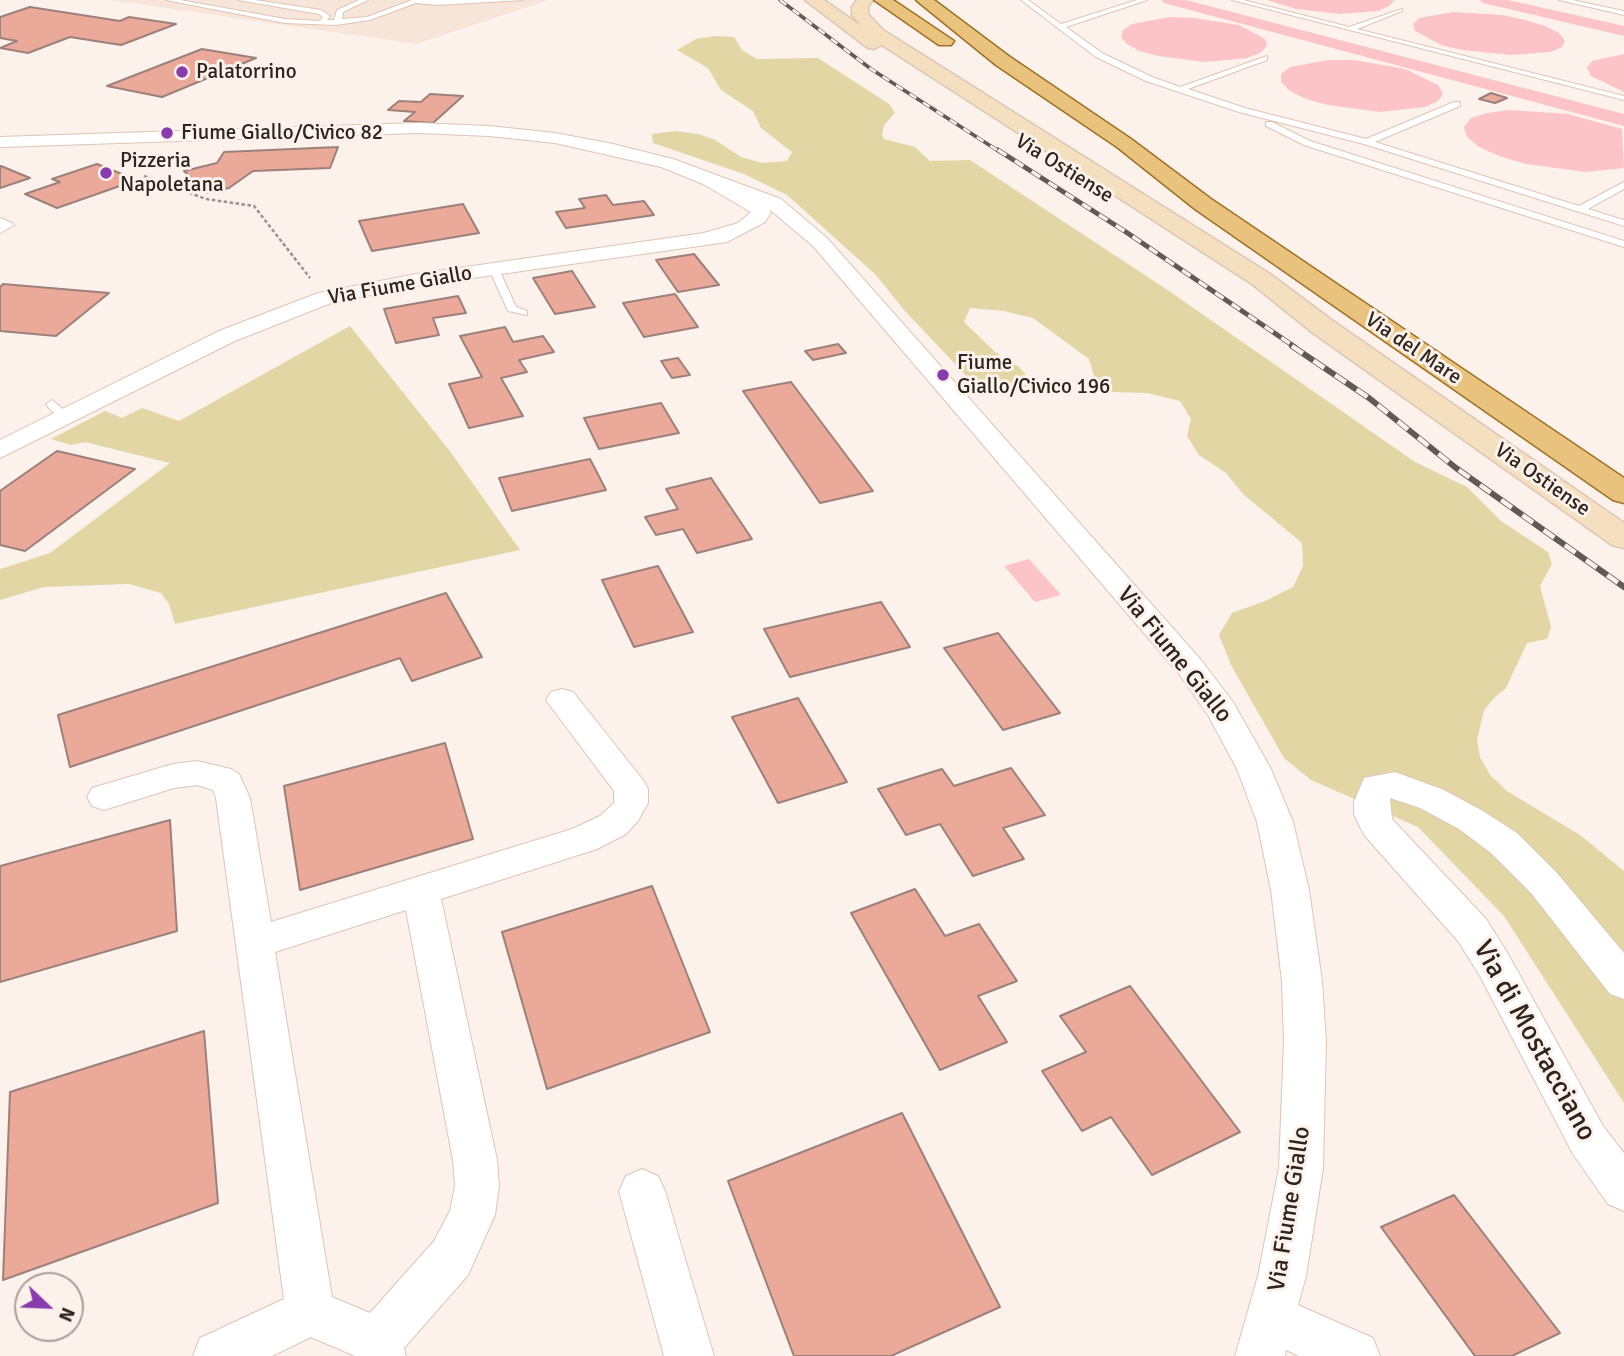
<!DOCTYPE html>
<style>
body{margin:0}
#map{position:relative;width:1624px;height:1356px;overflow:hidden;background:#fcf1eb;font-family:Signika,sans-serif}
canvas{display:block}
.north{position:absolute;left:14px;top:1272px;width:70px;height:70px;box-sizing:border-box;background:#fcf1eb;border:2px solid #a99f99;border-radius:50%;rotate:113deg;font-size:19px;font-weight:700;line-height:28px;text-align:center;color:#2d241e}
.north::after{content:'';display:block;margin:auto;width:24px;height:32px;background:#873bad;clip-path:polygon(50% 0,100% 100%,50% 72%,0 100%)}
</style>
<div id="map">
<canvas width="1624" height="1356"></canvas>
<div class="north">N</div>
</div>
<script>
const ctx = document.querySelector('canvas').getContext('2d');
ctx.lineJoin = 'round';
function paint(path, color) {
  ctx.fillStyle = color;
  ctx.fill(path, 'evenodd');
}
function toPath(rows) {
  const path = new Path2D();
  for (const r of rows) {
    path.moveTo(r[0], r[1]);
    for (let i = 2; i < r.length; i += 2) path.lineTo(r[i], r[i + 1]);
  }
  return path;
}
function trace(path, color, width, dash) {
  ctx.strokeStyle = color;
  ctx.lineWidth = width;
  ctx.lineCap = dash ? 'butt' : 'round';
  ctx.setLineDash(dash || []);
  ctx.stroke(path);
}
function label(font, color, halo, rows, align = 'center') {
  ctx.font = font + ' Signika,sans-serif';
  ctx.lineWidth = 6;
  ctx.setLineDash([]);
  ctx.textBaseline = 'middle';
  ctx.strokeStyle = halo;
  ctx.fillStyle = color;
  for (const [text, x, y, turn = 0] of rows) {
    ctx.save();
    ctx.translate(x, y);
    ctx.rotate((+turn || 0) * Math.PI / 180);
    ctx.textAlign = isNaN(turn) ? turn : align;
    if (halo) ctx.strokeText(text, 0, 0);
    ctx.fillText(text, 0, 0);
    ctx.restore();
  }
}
paint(toPath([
 [110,0,549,0,417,44]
]), '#f8e5d9');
paint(toPath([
 [715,36,734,37,742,50,757,59,818,58,889,104,895,113,884,125,882,134,884,139,915,147,930,161,970,160,1169,291,1415,462,1467,487,1501,521,1548,552,1552,564,1540,586,1551,627,1547,639,1527,643,1506,688,1494,698,1484,710,1477,740,1480,757,1490,775,1507,791,1580,835,1624,871,1624,1103,1504,916,1418,827,1311,780,1284,758,1231,665,1219,635,1232,613,1265,601,1293,587,1303,566,1302,543,1243,494,1226,473,1199,455,1187,436,1191,419,1180,401,1147,393,1109,392,1094,376,1089,359,1033,318,1004,311,970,308,964,322,995,352,1019,367,1034,384,1008,393,975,385,904,310,876,275,787,195,744,174,653,143,652,134,675,131,698,134,715,140,741,157,762,163,787,161,792,152,761,128,753,111,721,90,708,68,677,50,696,39],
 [350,326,449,450,520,550,175,624,169,604,161,593,129,584,44,587,0,600,0,569,50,553,170,463,85,442,71,445,51,439,105,411,122,418,142,408,179,421]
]), '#e3d6a5');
paint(toPath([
 [1267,0,1393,0,1394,1,1389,6,1378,11,1340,14,1296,9],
 [1453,12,1502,15,1525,20,1545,26,1559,33,1565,41,1562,47,1551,52,1511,55,1462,50,1441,45,1415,31,1413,24,1419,18],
 [1170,17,1194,18,1239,25,1265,39,1267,46,1260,53,1247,58,1205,62,1158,56,1139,51,1127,44,1121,37,1123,30,1132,24],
 [1624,54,1624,92,1591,76,1587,68,1592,61],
 [1328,60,1354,60,1405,69,1438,85,1443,94,1438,101,1425,107,1380,112,1328,105,1306,99,1290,91,1281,82,1281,74,1290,67],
 [1510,110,1568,114,1622,129,1624,168,1586,172,1526,164,1499,156,1479,147,1467,137,1464,127,1471,118,1487,113],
 [1029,559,1061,595,1035,602,1004,566]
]), '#fdc4c8');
paint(toPath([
 [1162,0,1186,0,1624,114,1624,126,1164,3,1162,0],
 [1480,0,1508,0,1624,26,1624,36,1483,3,1480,0]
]), '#fdc4c8');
const building = toPath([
 [30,7,120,21,129,17,176,24,121,45,70,37,28,53,0,48,17,41,0,38,0,17,30,7],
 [202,49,256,58,162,97,107,86,202,49],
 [1491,93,1507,98,1495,103,1479,99,1491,93],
 [430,94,463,96,433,123,404,121,415,112,388,110,399,101,421,102,430,94],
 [338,147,330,168,253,171,229,188,207,193,184,171,217,163,224,152,338,147],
 [97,164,137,180,57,208,25,194,60,182,52,179,97,164],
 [0,166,1,166,30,178,0,188,0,166],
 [606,195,613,205,644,201,654,215,566,228,556,212,585,208,579,199,606,195],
 [463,204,479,233,372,251,359,221,463,204],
 [694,254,719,285,678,292,656,260,694,254],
 [572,271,595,307,555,314,533,278,572,271],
 [3,284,109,293,56,336,0,331,0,287,3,284],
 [675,294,698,327,644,337,623,303,675,294],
 [458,296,466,313,433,318,439,335,396,343,384,309,458,296],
 [505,327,513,342,543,336,554,352,519,360,527,372,501,378,523,416,469,428,449,384,482,377,460,336,505,327],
 [838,344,846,353,813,360,805,351,838,344],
 [678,358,690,375,672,378,661,361,678,358],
 [791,382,873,491,820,503,743,391,791,382],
 [661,403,679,433,599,449,584,418,661,403],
 [57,451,135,469,25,551,0,545,0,491,57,451],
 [590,459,606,490,512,511,499,478,590,459],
 [711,478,752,539,697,553,683,529,656,535,645,517,678,509,666,489,711,478],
 [658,566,693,632,634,647,602,580,658,566],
 [446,593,482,657,412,681,400,658,70,767,58,715,446,593],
 [881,602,910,647,790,677,764,629,881,602],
 [998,633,1060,713,1003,730,944,648,998,633],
 [798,698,847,782,778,803,732,717,798,698],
 [445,743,473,839,300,890,284,786,445,743],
 [1011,768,1045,815,1003,828,1024,859,973,876,940,824,906,835,878,789,942,769,954,786,1011,768],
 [170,820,177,931,0,982,0,866,170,820],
 [652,886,710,1032,547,1089,502,932,652,886],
 [915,889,945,936,979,924,1017,981,978,996,1007,1042,940,1070,851,913,915,889],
 [1130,986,1240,1132,1152,1175,1111,1117,1082,1131,1042,1071,1086,1052,1060,1016,1130,986],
 [204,1031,218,1203,3,1280,10,1092,204,1031],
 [902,1113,1000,1307,891,1356,794,1356,728,1181,902,1113],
 [1454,1195,1560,1333,1512,1356,1475,1356,1381,1227,1454,1195]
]);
paint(building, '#eba999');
trace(building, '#9c817b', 2);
const lane = toPath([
 [166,0,180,0,285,19,320,21,323,17,319,14,238,0,255,0,321,10,330,16,327,20,334,20,337,10,359,0,368,0,343,12,342,19,367,17,412,0,523,0,438,5,416,3,370,20,336,25,285,23,166,0],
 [1021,0,1028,0,1061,24,1137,0,1147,0,1066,27,1102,53,1152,77,1180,87,1267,56,1267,60,1188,89,1245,108,1366,139,1454,102,1460,102,1460,106,1375,142,1579,206,1624,182,1624,189,1588,209,1624,220,1624,226,1364,144,1239,112,1146,81,1096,57,1021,0],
 [1232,0,1243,0,1349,27,1402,9,1402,11,1357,29,1624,96,1624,100,1232,0],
 [1559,0,1572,0,1624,11,1624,15,1559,0],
 [1266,122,1272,122,1310,141,1624,241,1624,247,1304,145,1266,126,1266,122],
 [0,218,12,223,14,225,0,233,0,218],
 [490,267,498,267,516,307,527,311,527,315,508,311,489,269,490,267],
 [52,400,69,414,69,420,61,420,48,407,46,404,52,400]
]);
const street = toPath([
 [418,123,489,126,555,133,613,144,673,159,781,199,827,238,1201,660,1233,702,1271,769,1293,822,1309,890,1322,981,1326,1041,1323,1168,1306,1276,1298,1305,1373,1338,1380,1356,1299,1356,1286,1350,1285,1356,1235,1356,1258,1276,1279,1168,1284,1041,1282,981,1271,890,1257,822,1237,769,1208,715,1179,674,813,246,769,209,771,212,765,222,727,242,416,286,331,303,235,341,0,458,0,440,219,331,318,293,416,274,704,233,738,223,751,212,703,184,661,167,555,143,489,136,418,133,0,147,0,137,418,123],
 [562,689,573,692,643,780,648,789,648,803,638,821,626,834,597,849,441,899,497,1160,499,1186,495,1215,468,1275,404,1348,406,1356,355,1356,311,1337,272,1356,193,1356,200,1338,284,1299,216,798,213,790,197,785,174,788,104,810,92,806,87,797,92,788,173,764,197,761,231,769,239,774,250,798,271,922,572,829,600,816,614,803,614,791,546,700,551,692,562,689],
 [406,910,453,1160,455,1186,450,1211,434,1241,370,1313,332,1297,275,952,406,910],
 [1395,772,1444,790,1483,811,1517,833,1557,873,1624,953,1624,999,1610,994,1531,893,1491,853,1459,829,1420,808,1390,798,1392,819,1486,919,1508,954,1603,1126,1624,1153,1624,1211,1608,1204,1573,1154,1480,976,1458,941,1365,836,1360,827,1354,814,1354,802,1364,778,1395,772],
 [642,1169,658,1176,665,1191,714,1356,664,1356,619,1191,626,1176,642,1169]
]);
const secondary = toPath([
 [805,0,824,0,861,26,852,15,852,7,857,0,873,0,868,7,868,14,883,30,1270,274,1333,321,1624,523,1624,548,1612,545,1313,333,1252,284,882,45,874,49,868,48,805,0]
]);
const primary = toPath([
 [874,0,893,0,954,41,951,45,939,45,874,0],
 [916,0,934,0,1010,57,1131,139,1211,199,1624,478,1624,503,1613,500,1195,209,1117,147,996,65,916,0]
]);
trace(lane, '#dec5b6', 2);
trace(street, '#dec5b6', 2);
trace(secondary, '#dec5b6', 3);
trace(primary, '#9e7024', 3);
trace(toPath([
 [144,176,206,199,254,206,310,278]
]), '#9b918b', 2.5, [3.5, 2.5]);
paint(lane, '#fff');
paint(street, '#fff');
paint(secondary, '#f4e0be');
paint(primary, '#e9c27e');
const railFar2 = toPath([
 [780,0,871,69,1000,152]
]);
const railFar1 = toPath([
 [998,150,1126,232,1295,347]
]);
const rail = toPath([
 [1292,346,1369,398,1456,468,1624,587]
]);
trace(railFar2, '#625953', 3.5);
trace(railFar1, '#625953', 5);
trace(rail, '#625953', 6);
trace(railFar2, '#fcf1eb', 2.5, [8]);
trace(railFar1, '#fcf1eb', 3.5, [10]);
trace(rail, '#fcf1eb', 4.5, [13]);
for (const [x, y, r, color] of [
 [182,72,7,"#873bad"],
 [167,133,7,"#873bad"],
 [106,173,7,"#873bad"],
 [943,375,7,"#873bad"]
]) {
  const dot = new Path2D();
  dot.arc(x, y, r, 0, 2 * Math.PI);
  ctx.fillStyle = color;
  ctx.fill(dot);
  trace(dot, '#fcf1eb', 2.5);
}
label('21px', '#2d241e', '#fcf1eb', [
 ["Palatorrino",196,72],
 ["Fiume Giallo/Civico 82",181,133],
 ["Pizzeria",120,161],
 ["Napoletana",120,185],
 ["Fiume",957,363],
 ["Giallo/Civico 196",957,387]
], 'left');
label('21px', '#2d241e', '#fcf1eb', [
 ["Via Ostiense",1064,169,32],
 ["Via Fiume Giallo",400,286,-10],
 ["Via del Mare",1413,349,34],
 ["Via Ostiense",1542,480,35]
]);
label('24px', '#2d241e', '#fcf1eb', [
 ["Via Fiume Giallo",1174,655,51],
 ["Via Fiume Giallo",1290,1209,-81]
]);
label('28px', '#2d241e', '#fcf1eb', [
 ["Via di Mostacciano",1534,1041,61]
]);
</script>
